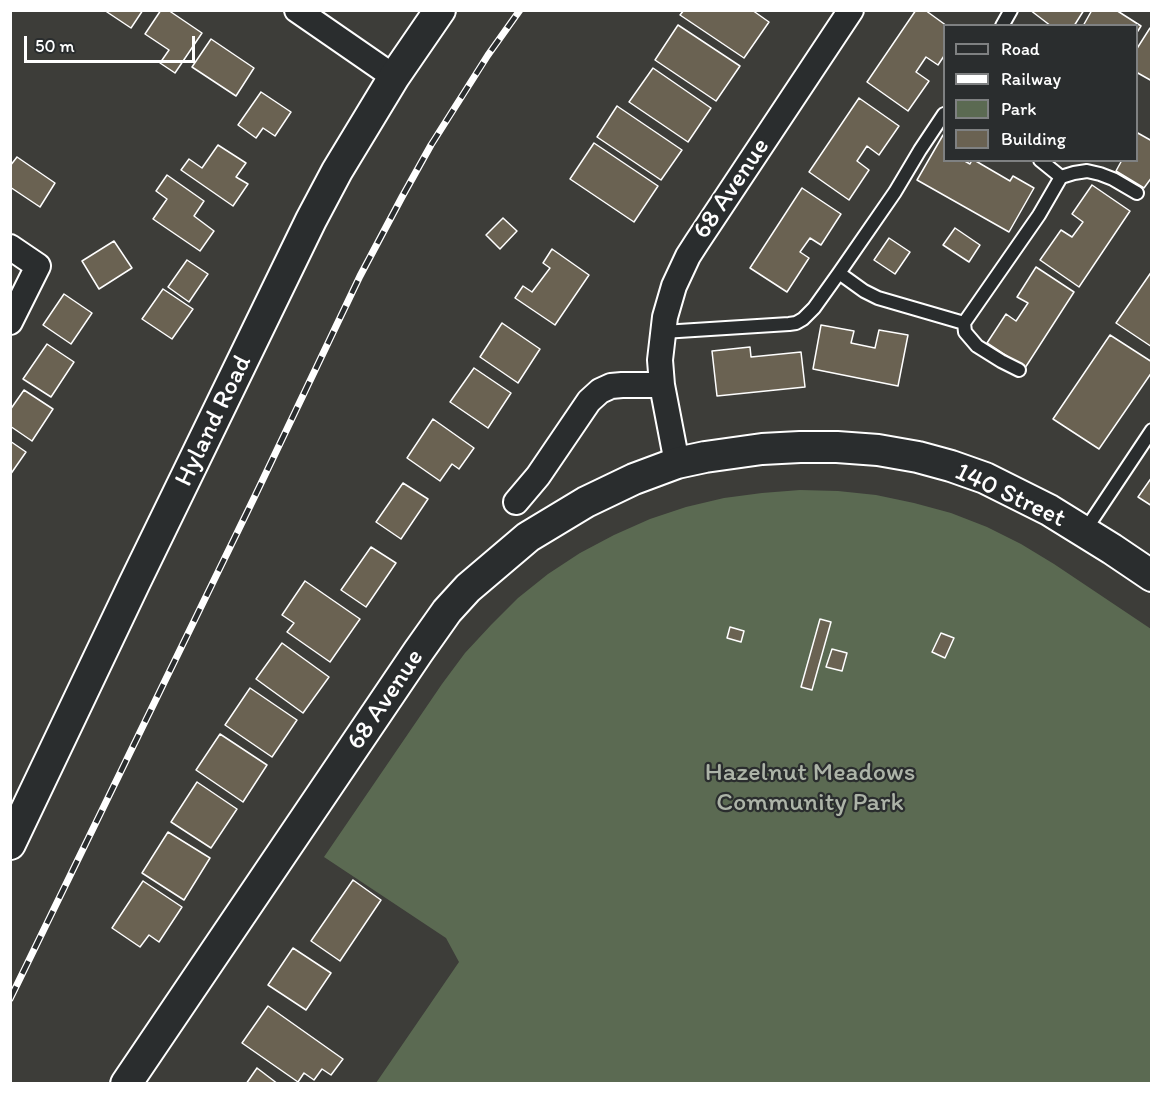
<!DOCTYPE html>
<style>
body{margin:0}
#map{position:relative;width:1162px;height:1094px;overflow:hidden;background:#3d3d39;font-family:Itim,sans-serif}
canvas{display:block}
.frame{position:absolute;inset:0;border:12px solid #fff;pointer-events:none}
.legend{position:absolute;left:943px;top:24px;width:195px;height:138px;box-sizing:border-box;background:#2a2d2e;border:2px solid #7f8182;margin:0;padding:8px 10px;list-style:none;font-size:18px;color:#fff}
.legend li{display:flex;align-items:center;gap:12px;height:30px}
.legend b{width:30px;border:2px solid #7f8182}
.scale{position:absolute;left:24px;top:36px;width:171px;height:27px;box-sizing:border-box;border:3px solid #fff;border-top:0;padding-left:8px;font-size:18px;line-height:21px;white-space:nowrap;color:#fff;-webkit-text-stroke:4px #2a2d2e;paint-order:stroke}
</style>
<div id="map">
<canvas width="1162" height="1094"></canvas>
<div class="frame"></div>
<ul class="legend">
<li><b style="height:8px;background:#2a2d2e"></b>Road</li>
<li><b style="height:8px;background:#fff"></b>Railway</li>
<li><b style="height:16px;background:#5b6a52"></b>Park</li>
<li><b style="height:16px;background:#6a6252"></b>Building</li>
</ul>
<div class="scale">50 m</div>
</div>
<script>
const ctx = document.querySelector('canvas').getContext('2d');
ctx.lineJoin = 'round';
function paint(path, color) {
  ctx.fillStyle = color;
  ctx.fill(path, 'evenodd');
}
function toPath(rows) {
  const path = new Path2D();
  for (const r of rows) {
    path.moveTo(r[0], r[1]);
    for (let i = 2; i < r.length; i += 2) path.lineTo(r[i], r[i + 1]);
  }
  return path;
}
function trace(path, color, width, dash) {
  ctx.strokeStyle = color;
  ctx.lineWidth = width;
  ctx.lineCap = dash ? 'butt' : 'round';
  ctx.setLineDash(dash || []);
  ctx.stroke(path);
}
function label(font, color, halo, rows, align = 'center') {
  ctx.font = font + ' Itim,sans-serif';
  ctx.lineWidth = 4.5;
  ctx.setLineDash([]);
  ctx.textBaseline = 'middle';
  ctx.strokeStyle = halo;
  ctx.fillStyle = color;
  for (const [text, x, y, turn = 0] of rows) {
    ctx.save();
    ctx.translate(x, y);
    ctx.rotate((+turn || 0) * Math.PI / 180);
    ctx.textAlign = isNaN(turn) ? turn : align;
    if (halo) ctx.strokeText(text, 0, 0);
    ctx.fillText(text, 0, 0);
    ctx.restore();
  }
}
paint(toPath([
 [800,490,838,491,876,495,914,503,951,513,987,527,1021,544,1054,564,1151,629,1151,1083,376,1083,459,962,446,938,324,857,442,684,465,653,491,625,518,598,548,574,580,553,614,535,650,519,686,507,724,498,762,493]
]), '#5b6a52');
const building = toPath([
 [104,10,143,10,131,28,104,10],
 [161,10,168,10,202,33,175,73,160,63,169,50,145,34,161,10],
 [684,10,752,10,769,22,744,58,680,15,684,10],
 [916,10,925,10,947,26,944,26,944,56,938,65,926,57,916,72,929,81,908,111,867,82,916,10],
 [1030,10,1084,10,1074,26,1051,26,1030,10],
 [1092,10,1116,10,1141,26,1136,34,1136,26,1083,26,1092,10],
 [678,25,740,66,716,101,655,60,678,25],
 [1150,28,1152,29,1152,81,1136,72,1136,50,1150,28],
 [211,39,254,68,236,96,192,67,211,39],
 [653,68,711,108,688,142,629,102,653,68],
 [261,92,291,112,275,136,263,128,256,138,238,125,261,92],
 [859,98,899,126,879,155,867,146,857,161,869,170,849,200,809,172,859,98],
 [617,106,682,150,661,180,597,137,617,106],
 [1136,132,1152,141,1152,177,1144,188,1116,171,1122,160,1136,160,1136,132],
 [943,135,944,136,944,160,963,160,970,164,972,160,974,160,1010,181,1013,176,1034,188,1009,232,917,180,943,135],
 [594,143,658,186,634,222,570,179,594,143],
 [218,145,246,163,236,177,248,184,233,206,181,170,189,159,202,168,218,145],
 [17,157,55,183,40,207,10,187,10,166,17,157],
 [167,175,204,201,194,216,214,231,200,251,153,219,167,199,156,191,167,175],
 [1092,185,1130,211,1079,287,1040,260,1061,230,1072,237,1083,222,1072,214,1092,185],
 [802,188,841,214,821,245,810,238,800,252,809,258,787,292,750,268,802,188],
 [503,218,517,231,500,249,486,235,503,218],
 [955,228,980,245,969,262,943,245,955,228],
 [889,238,910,252,895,274,874,260,889,238],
 [114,241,132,268,99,289,82,261,114,241],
 [552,249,589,275,555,325,515,298,523,286,532,292,550,268,543,263,552,249],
 [187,260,208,274,189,302,168,287,187,260],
 [1036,267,1074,292,1025,368,987,343,1006,314,1016,321,1028,303,1017,297,1036,267],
 [1152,271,1152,347,1116,323,1152,271],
 [163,289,193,309,172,339,142,319,163,289],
 [64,294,92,313,71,344,43,325,64,294],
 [502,323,540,349,518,383,480,357,502,323],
 [821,325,854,331,851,343,875,348,879,330,908,335,898,386,813,369,821,325],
 [1110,335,1152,362,1152,372,1099,449,1053,419,1110,335],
 [47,344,74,362,51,397,23,379,47,344],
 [750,347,751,357,801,352,805,387,717,396,712,351,750,347],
 [474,368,511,393,488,428,450,402,474,368],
 [24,390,53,409,32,441,10,426,10,410,24,390],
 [433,419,474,448,459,469,452,464,440,481,407,458,433,419],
 [10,441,26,452,10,475,10,441],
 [1152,477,1152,506,1138,497,1152,477],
 [403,483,428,499,401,539,376,522,403,483],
 [371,547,396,563,366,607,341,590,371,547],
 [305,581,360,619,330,662,287,632,294,623,282,615,305,581],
 [820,619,831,622,812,690,801,687,820,619],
 [730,627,744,631,741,642,727,638,730,627],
 [941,633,954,638,945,658,932,652,941,633],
 [282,643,329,677,303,713,256,679,282,643],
 [832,649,847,653,842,671,826,667,832,649],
 [250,688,297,720,272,757,225,725,250,688],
 [220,734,267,765,243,802,196,770,220,734],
 [197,782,237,809,211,848,171,822,197,782],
 [168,832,210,858,184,900,142,873,168,832],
 [353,880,381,900,340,961,311,941,353,880],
 [143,881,182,907,159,942,149,935,140,947,112,928,143,881],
 [293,948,331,973,306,1010,268,985,293,948],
 [268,1006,343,1059,331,1075,322,1069,314,1080,304,1073,298,1082,242,1043,268,1006],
 [257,1068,278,1084,246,1084,257,1068]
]);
paint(building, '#6a6252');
trace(building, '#fff', 1.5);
const service = toPath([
 [1002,26,1011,10],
 [1040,160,1061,177],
 [839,273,864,291,878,298,964,323],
 [663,332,789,324,796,323,803,319,814,308,839,273,895,192,920,150,944,114],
 [1019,370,1001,361,977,346,965,332,964,323,1039,215,1061,177,1074,173,1087,171,1100,174,1113,179,1137,193],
 [1084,532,1152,430]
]);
const minor = toPath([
 [297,10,394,77],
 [10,247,38,266,10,322],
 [677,463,662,385,660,360,665,317,674,286,688,256,697,242,851,10],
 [516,502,538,476,589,401,600,391,611,386,622,385,662,385]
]);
const tertiary = toPath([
 [10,844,134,584,311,220,337,171,394,77,440,10],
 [126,1084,418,652,447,611,468,588,528,537,586,502,634,479,677,463,705,457,762,449,800,447,837,447,878,450,918,457,951,466,985,478,1049,510,1112,549,1152,576]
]);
trace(service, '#fff', 16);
trace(minor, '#fff', 28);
trace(tertiary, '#fff', 34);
trace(service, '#2a2d2e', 12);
trace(minor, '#2a2d2e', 24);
trace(tertiary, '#2a2d2e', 30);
const rail = toPath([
 [10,999,254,498,360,276,402,197,431,145,488,55,520,10]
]);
trace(rail, '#fff', 7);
trace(rail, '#2a2d2e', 4.5, [14]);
label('26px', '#fff', '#2a2d2e', [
 ["68 Avenue",732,189,-56],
 ["Hyland Road",214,421,-64],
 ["140 Street",1010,496,25],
 ["68 Avenue",386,700,-56]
]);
label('26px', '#adb4a8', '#2a2d2e', [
 ["Hazelnut Meadows",810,773],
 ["Community Park",810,803]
]);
</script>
